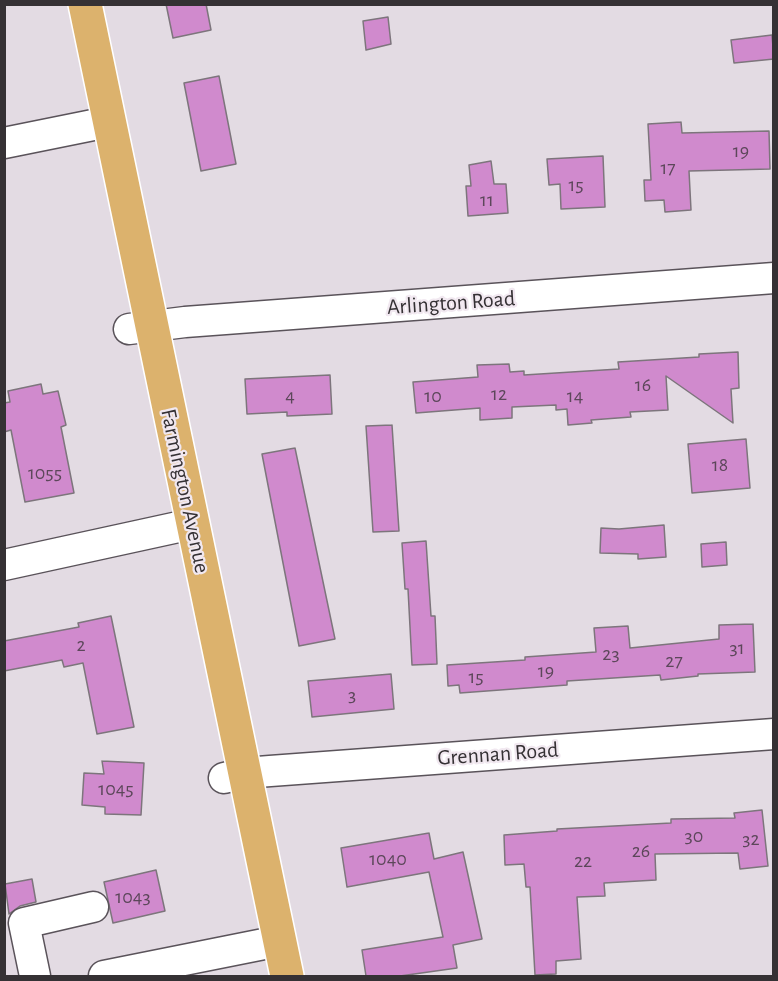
<!DOCTYPE html>
<style>
body{margin:0}
#map{position:relative;width:778px;height:981px;overflow:hidden;background:#e3dbe3;font-family:"Alegreya Sans",sans-serif}
canvas{display:block}
.frame{position:absolute;inset:0;border:6px solid #353134;pointer-events:none}
</style>
<div id="map">
<canvas width="778" height="981"></canvas>
<div class="frame"></div>
</div>
<script>
const ctx = document.querySelector('canvas').getContext('2d');
ctx.lineJoin = 'round';
function paint(path, color) {
  ctx.fillStyle = color;
  ctx.fill(path, 'evenodd');
}
function toPath(rows) {
  const path = new Path2D();
  for (const r of rows) {
    path.moveTo(r[0], r[1]);
    for (let i = 2; i < r.length; i += 2) path.lineTo(r[i], r[i + 1]);
  }
  return path;
}
function trace(path, color, width, dash) {
  ctx.strokeStyle = color;
  ctx.lineWidth = width;
  ctx.lineCap = dash ? 'butt' : 'round';
  ctx.setLineDash(dash || []);
  ctx.stroke(path);
}
function label(font, color, halo, rows, align = 'center') {
  ctx.font = font + ' "Alegreya Sans",sans-serif';
  ctx.lineWidth = 4.5;
  ctx.setLineDash([]);
  ctx.textBaseline = 'middle';
  ctx.strokeStyle = halo;
  ctx.fillStyle = color;
  for (const [text, x, y, turn = 0] of rows) {
    ctx.save();
    ctx.translate(x, y);
    ctx.rotate((+turn || 0) * Math.PI / 180);
    ctx.textAlign = isNaN(turn) ? turn : align;
    if (halo) ctx.strokeText(text, 0, 0);
    ctx.fillText(text, 0, 0);
    ctx.restore();
  }
}
const building = toPath([
 [166,4,206,4,211,30,173,38,166,4],
 [388,17,391,44,366,50,363,21,388,17],
 [772,35,774,59,734,63,731,40,772,35],
 [219,76,236,164,201,171,184,83,219,76],
 [681,122,682,133,769,131,770,169,689,171,691,210,665,212,664,200,645,201,644,180,651,180,648,124,681,122],
 [603,156,605,207,561,209,560,184,549,185,547,159,603,156],
 [491,161,494,184,506,184,508,213,468,216,466,186,471,186,469,165,491,161],
 [738,352,739,388,731,389,733,423,666,376,668,410,630,412,631,417,591,420,592,423,568,425,567,409,556,410,556,405,512,407,512,418,480,420,480,408,416,413,413,382,478,377,477,365,509,364,510,372,524,371,524,375,619,369,618,362,699,357,699,354,738,352],
 [330,375,332,414,287,416,287,412,247,414,245,379,330,375],
 [41,384,43,394,58,391,66,425,61,427,74,493,25,502,11,430,4,432,4,403,10,402,8,391,41,384],
 [392,425,399,531,373,532,366,426,392,425],
 [746,439,750,488,692,493,688,444,746,439],
 [295,448,335,639,299,646,262,454,295,448],
 [664,525,666,557,638,559,638,554,600,553,601,528,619,529,664,525],
 [426,541,431,616,435,616,437,664,412,665,408,589,405,589,402,543,426,541],
 [726,542,727,565,702,567,701,544,726,542],
 [111,616,134,727,97,734,83,663,64,667,62,660,4,671,4,641,79,627,78,623,111,616],
 [753,624,755,672,698,674,698,676,661,680,660,675,567,681,567,685,460,693,459,685,448,686,447,665,525,660,525,657,596,652,594,628,628,626,630,648,719,639,719,625,753,624],
 [391,674,394,709,312,717,308,681,391,674],
 [102,761,144,763,141,815,105,814,105,807,82,805,84,773,104,774,102,761],
 [762,810,768,866,740,869,738,853,655,854,656,880,604,883,605,896,577,897,581,959,556,961,556,974,535,975,530,887,526,887,524,864,505,865,504,835,557,831,557,829,671,823,671,819,735,818,734,813,762,810],
 [429,833,434,859,463,852,482,939,453,945,457,968,400,976,366,976,362,950,443,937,429,872,347,887,341,848,429,833],
 [156,870,165,911,113,923,104,882,156,870],
 [32,879,36,902,20,906,9,914,5,884,32,879]
]);
paint(building, '#d08acd');
trace(building, '#7d757c', 1.5);
const minor = toPath([
 [4,143,108,122],
 [129,329,185,322,774,278],
 [4,565,192,524],
 [224,778,245,773,270,771,774,734],
 [35,976,24,923,93,907],
 [104,976,279,941]
]);
const major = toPath([
 [85,4,287,976]
]);
trace(minor, '#5a535a', 33);
trace(major, '#fff', 36);
trace(minor, '#fff', 30);
trace(major, '#dcb26d', 33);
label('20px', '#5c475a', null, [
 ["19",741,151],
 ["17",668,168],
 ["15",576,185],
 ["11",487,200],
 ["16",643,385],
 ["12",499,394],
 ["4",290,396],
 ["10",433,396],
 ["14",575,396],
 ["18",720,465],
 ["1055",45,473],
 ["2",81,645],
 ["31",737,648],
 ["23",611,654],
 ["27",674,661],
 ["19",546,671],
 ["15",476,677],
 ["3",352,695],
 ["1045",116,789],
 ["30",694,836],
 ["32",751,839],
 ["26",641,851],
 ["1040",388,859],
 ["22",583,861],
 ["1043",133,897]
]);
label('22px', '#353134', '#f1e8f0', [
 ["Arlington Road",451,303,-4],
 ["Farmington Avenue",185,491,78],
 ["Grennan Road",498,754,-4]
]);
</script>
